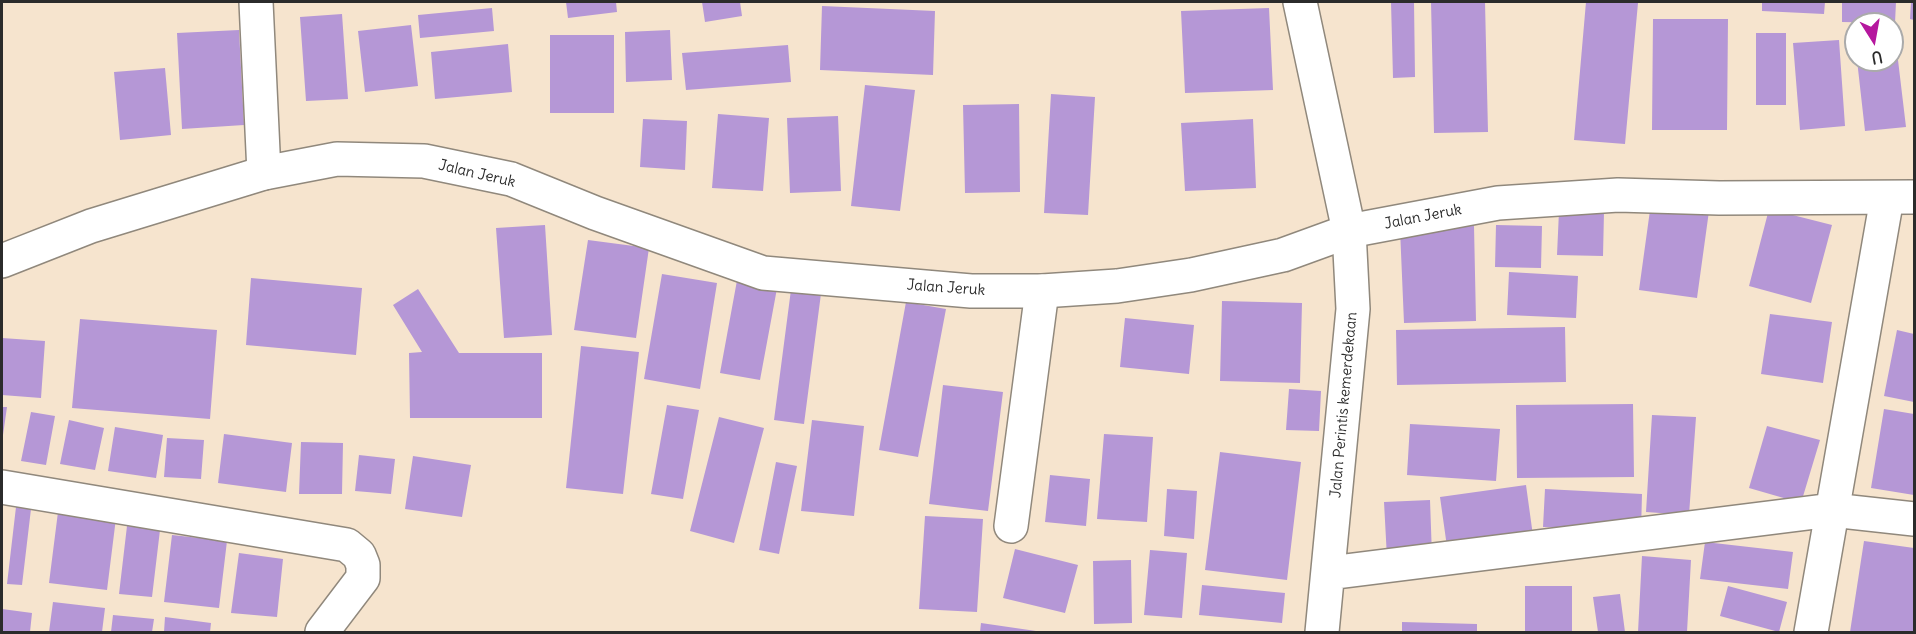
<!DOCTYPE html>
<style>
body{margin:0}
#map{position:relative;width:1916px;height:634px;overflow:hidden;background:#f6e4ce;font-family:Delius,sans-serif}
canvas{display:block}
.frame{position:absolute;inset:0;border:3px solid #2b2b2b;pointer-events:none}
.north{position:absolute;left:1844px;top:12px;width:60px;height:60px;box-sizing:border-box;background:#fff;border:2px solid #aaa;border-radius:50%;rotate:169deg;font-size:16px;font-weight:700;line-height:24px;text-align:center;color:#2b2b2b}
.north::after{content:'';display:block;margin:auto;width:21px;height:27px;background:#b5179e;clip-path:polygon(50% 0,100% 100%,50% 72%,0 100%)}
</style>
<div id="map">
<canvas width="1916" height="634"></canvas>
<div class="frame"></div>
<div class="north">U</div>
</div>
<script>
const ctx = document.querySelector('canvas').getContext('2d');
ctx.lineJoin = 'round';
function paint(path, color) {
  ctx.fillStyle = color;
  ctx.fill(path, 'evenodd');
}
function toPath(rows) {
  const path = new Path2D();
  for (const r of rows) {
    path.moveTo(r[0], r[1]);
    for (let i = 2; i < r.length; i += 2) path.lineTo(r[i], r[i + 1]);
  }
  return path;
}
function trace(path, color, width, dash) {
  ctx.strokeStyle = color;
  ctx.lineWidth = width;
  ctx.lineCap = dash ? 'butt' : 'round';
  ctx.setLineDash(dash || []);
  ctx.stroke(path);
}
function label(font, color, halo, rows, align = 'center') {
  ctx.font = font + ' Delius,sans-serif';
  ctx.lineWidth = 4.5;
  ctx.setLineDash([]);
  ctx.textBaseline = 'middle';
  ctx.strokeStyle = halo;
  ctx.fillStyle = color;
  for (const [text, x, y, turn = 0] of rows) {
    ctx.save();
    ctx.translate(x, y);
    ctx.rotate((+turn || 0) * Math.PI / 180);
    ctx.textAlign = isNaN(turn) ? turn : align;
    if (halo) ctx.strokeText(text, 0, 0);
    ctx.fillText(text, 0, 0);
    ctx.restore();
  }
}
paint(toPath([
 [566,2,616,2,617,12,568,18],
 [702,2,740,2,742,16,705,22],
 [1391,2,1414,2,1415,77,1393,78],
 [1431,2,1485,2,1488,132,1434,133],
 [1586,2,1638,3,1625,144,1574,140],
 [1762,2,1825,2,1824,14,1762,11],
 [1842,2,1896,2,1895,23,1842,22],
 [1911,2,1914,2,1914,20,1910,19],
 [822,6,935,11,933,75,820,70],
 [492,8,494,31,420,38,418,15],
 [1269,8,1273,90,1185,93,1181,11],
 [342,14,348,99,306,101,300,17],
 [1653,19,1728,19,1727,130,1652,130],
 [411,25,418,86,365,92,358,31],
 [239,30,244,125,182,129,177,33],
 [670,30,672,80,626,82,625,32],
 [1756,33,1786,33,1786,105,1756,105],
 [550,35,614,35,614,113,550,113],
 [1895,35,1906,127,1865,131,1857,60,1892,60,1892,36],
 [1839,40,1845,126,1800,130,1793,43],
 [508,44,512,92,435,99,431,52],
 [788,45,791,82,686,90,682,53],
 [165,68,171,135,120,140,114,72],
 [865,85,915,90,900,211,851,206],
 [1051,94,1095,97,1088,215,1044,213],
 [1019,104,1020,192,965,193,963,105],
 [718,114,769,118,763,191,712,188],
 [838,116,841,191,790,193,787,118],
 [643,119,687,121,685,170,640,167],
 [1253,119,1256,188,1185,191,1181,123],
 [1651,203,1709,211,1697,298,1639,290],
 [1769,209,1832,225,1811,303,1749,286],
 [1559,211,1604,212,1603,256,1557,255],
 [545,225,552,335,504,338,496,228],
 [1496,225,1542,226,1541,268,1495,267],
 [1474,226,1476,321,1404,323,1400,229],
 [588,240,649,248,636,338,574,330],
 [1509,272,1578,276,1576,318,1507,315],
 [662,274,717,283,700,389,644,379],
 [738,275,778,283,760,380,720,373],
 [251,278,362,288,356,355,246,345],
 [792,282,822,286,804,424,774,420],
 [418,289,459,353,542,353,542,418,410,418,409,353,422,352,393,305],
 [1222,301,1302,303,1300,383,1220,381],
 [906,302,946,309,918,457,879,450],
 [1770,314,1832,322,1823,383,1761,374],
 [1125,318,1194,325,1189,374,1120,367],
 [80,319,217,330,210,419,72,408],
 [1565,327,1566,382,1397,385,1396,330],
 [1897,330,1914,334,1914,402,1884,396],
 [2,338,45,341,41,398,2,395],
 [581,346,639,352,623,494,566,488],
 [943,385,1003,392,988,511,929,504],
 [1289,389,1321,391,1319,431,1286,430],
 [1633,404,1634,477,1517,478,1516,405],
 [667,405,699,410,683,499,651,494],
 [2,407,7,407,3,435,2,435],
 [1884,409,1914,414,1914,495,1871,488],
 [31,412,55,416,46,465,21,461],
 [1652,415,1696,417,1689,515,1646,512],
 [719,417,764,428,734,543,690,531],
 [69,420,104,428,95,470,60,464],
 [812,420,864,426,854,516,801,511],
 [1410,424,1500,429,1496,481,1407,475],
 [1767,426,1820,440,1801,503,1749,488],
 [115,427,163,435,156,478,108,471],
 [224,434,292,443,286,492,218,483],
 [1104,434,1153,437,1147,522,1097,519],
 [167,438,204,440,201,479,164,477],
 [301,442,343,443,342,494,299,494],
 [1220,452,1301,462,1287,580,1205,570],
 [359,455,395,459,391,494,355,491],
 [413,456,471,465,462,517,405,509],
 [776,462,797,466,779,554,759,550],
 [1050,475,1090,479,1086,526,1045,522],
 [1526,485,1534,543,1448,554,1440,497],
 [1167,489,1197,491,1194,539,1164,536],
 [1545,489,1642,494,1641,532,1543,527],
 [1430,500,1432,556,1387,558,1384,502],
 [16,507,31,509,22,585,7,584],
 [58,512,116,518,107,590,49,583],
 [925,516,983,519,977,612,919,609],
 [127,526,160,530,152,597,119,594],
 [172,535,227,541,219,608,164,602],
 [1864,541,1914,548,1914,632,1850,632],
 [1705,542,1793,552,1788,589,1700,579],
 [1015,549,1078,565,1065,613,1003,598],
 [1150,550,1187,553,1182,618,1144,615],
 [239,553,283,559,277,617,231,613],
 [1642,556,1691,560,1687,632,1638,632],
 [1131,560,1132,623,1094,624,1093,561],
 [1202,585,1285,593,1282,623,1199,615],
 [1525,586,1572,586,1572,632,1525,632],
 [1728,586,1787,602,1779,632,1720,616],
 [1620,594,1625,632,1598,632,1593,597],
 [53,602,105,608,102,632,49,632],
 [2,609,32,613,30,632,2,632],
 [113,615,154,619,152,632,111,632],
 [165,617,211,623,210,632,164,632],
 [1402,622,1477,624,1477,632,1402,632],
 [981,623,1036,631,1036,632,980,632]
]), '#b597d6');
const minor = toPath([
 [256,2,264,173],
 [1300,2,1349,231,1353,309,1322,632],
 [2,487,347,545,359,555,363,565,363,578,322,632],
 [1011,526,1042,291],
 [1329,573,1832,510,1914,519],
 [1811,632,1887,198]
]);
const major = toPath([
 [2,261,91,226,264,173,337,159,424,161,511,179,595,213,763,273,971,291,1042,291,1117,286,1191,275,1283,255,1349,231,1498,203,1618,195,1719,198,1914,197]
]);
trace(minor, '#90887c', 36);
trace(major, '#90887c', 36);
trace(minor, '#fff', 33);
trace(major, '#fff', 33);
label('15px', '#2b2b2b', '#fff', [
 ["Jalan Jeruk",477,174,13],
 ["Jalan Jeruk",1423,217,-11],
 ["Jalan Jeruk",946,288,4],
 ["Jalan Perintis kemerdekaan",1344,405,-85]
]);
</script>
